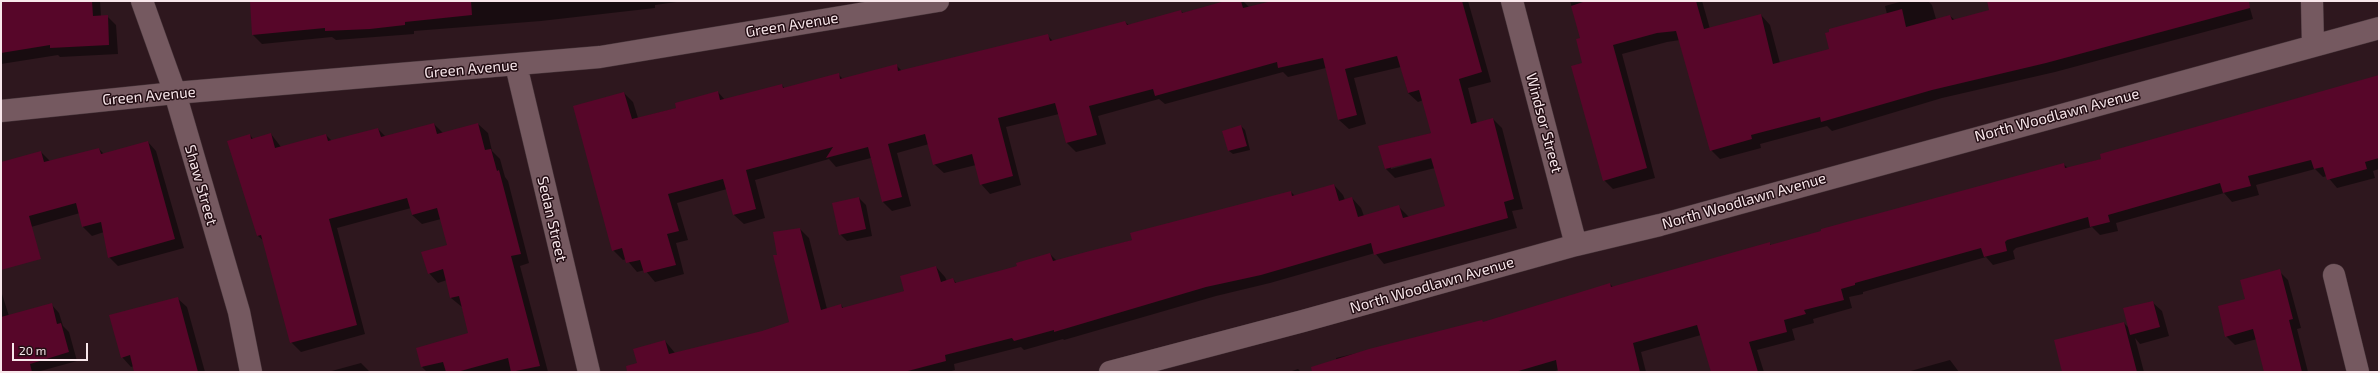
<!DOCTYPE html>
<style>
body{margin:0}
#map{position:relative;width:2380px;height:373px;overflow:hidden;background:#2e171e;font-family:"Exo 2",sans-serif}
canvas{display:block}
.frame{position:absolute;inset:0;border:2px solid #f8e7eb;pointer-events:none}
.scale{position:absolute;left:12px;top:343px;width:76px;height:18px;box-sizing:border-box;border:2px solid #f8e7eb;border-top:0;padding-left:5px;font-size:12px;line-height:14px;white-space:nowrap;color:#f8e7eb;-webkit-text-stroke:3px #240e14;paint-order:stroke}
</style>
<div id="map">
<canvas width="2380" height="373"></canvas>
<div class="frame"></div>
<div class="scale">20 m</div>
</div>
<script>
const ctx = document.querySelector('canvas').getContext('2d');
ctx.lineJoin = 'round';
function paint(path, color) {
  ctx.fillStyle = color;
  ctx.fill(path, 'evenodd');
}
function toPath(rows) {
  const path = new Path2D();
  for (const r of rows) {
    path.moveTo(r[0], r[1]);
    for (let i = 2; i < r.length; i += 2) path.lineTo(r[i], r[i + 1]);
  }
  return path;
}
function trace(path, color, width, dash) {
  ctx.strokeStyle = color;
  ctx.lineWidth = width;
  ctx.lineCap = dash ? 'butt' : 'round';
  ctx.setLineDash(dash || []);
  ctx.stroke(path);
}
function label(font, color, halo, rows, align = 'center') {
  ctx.font = font + ' "Exo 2",sans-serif';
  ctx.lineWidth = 3;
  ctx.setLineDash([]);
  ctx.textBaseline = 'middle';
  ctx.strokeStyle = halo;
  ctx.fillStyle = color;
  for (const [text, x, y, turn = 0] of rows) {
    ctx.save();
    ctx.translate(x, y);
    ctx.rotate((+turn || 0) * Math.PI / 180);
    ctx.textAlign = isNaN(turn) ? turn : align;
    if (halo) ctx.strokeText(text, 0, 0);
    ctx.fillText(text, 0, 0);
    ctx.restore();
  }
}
paint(toPath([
 [1,1,100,1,101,17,107,16,116,25,118,54,60,57,58,55,1,64],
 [251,1,684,1,655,5,655,8,541,21,414,31,414,34,336,40,332,37,262,44,253,35],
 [1229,1,1243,1,1249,7,1276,1,1468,1,1491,82,1468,88,1477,123,1493,119,1502,128,1523,209,1512,211,1517,228,1384,264,1375,253,1270,283,1216,296,1064,340,1063,339,1024,350,1021,347,954,364,955,370,948,372,636,372,665,341,675,353,762,332,790,322,778,255,800,229,809,238,827,309,841,305,844,309,905,291,936,267,945,277,947,281,953,279,957,284,1018,267,1050,254,1057,261,1133,240,1291,192,1295,196,1334,185,1343,195,1345,200,1352,198,1361,208,1364,216,1399,207,1409,217,1446,207,1435,168,1395,178,1386,169,1380,147,1432,133,1423,100,1418,102,1408,93,1401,67,1354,78,1366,124,1349,129,1339,120,1326,68,1288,77,1283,72,1165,104,1159,99,1098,116,1106,144,1076,152,1067,143,1059,114,1006,127,1021,185,990,194,981,184,976,165,944,173,934,164,929,144,897,153,911,206,892,211,883,202,871,158,836,167,829,159,755,180,765,218,744,224,734,215,727,189,677,203,688,240,676,243,684,274,655,282,645,270,637,272,626,259,623,260,613,250,624,93,633,102,638,118,677,108,718,92,725,100,782,85,785,89,838,74,843,79,896,65,902,71,1047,35,1053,41,1125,22,1129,25,1181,11,1183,13],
 [1436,155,1436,157,1391,169,1391,167],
 [1570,1,1702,1,1710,29,1761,15,1770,25,1780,63,1830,50,1887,14,1885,6,1903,1,1928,1,1932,5,1936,19,1950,16,1955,20,1991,10,1988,1,2248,1,2253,19,2055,72,1942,98,1832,131,1827,126,1760,144,1761,148,1720,159,1711,150,1680,40,1667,42,1622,54,1655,178,1613,189,1604,180,1584,63,1582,39],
 [2379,76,2379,169,2373,171,2375,178,2337,188,2327,176,2323,177,2315,169,2256,185,2259,195,2232,202,2224,193,2116,223,2118,231,2100,235,2092,227,2016,248,2013,251,2015,259,1993,265,1986,257,1863,292,1863,294,1849,297,1852,308,1813,319,1814,323,1792,329,1795,340,1757,350,1764,372,1734,372,1701,335,1641,352,1646,372,1590,372,1587,361,1552,372,1340,372,1336,358,1483,323,1610,284,1614,288,1769,243,1772,246,2063,164,2068,168,2102,159],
 [434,124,443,133,478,124,488,133,492,151,500,159,505,177,508,181,529,263,520,266,548,372,427,372,422,367,470,334,462,307,451,298,447,280,438,283,429,273,448,245,441,219,422,224,412,215,411,208,337,228,365,334,301,352,291,342,265,242,258,236,250,135,254,140,271,134,281,147,326,135,332,141,378,129,386,137],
 [1241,126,1245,130,1250,150,1233,154,1229,151,1224,131],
 [148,142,156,151,184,248,118,266,109,257,104,232,92,236,83,227,80,213,24,229,1,226,1,163,41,152,50,161,99,149,104,154],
 [859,198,866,205,872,236,847,241,840,234],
 [2279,271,2288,280,2301,328,2297,329,2308,372,2265,372,2257,339,2235,345,2226,336,2246,300],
 [1,291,9,316,51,304,59,313,63,326,69,332,77,361,37,372,1,372],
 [177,298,187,307,205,372,135,372,134,366,131,367,122,357],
 [2152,302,2162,311,2169,336,2140,344,2135,338,2144,372,2063,372,2124,323,2129,328],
 [1950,360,1959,372,1907,372],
 [361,363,370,372,328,372],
 [1298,369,1301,372,1289,372]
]), '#0007');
paint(toPath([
 [1,1,92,1,93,16,108,15,109,45,50,48,50,45,1,53],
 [250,1,471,1,472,15,405,22,405,25,370,29,325,31,325,28,252,35],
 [1225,1,1241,1,1243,8,1272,1,1462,1,1482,72,1459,79,1471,124,1493,118,1514,199,1504,202,1508,218,1374,255,1371,243,1261,275,1206,287,1054,332,1054,330,1014,341,1012,338,945,355,946,361,904,372,627,372,626,366,637,363,633,349,665,340,669,354,762,331,789,322,773,255,777,255,773,232,800,228,821,310,841,304,842,308,904,291,900,276,936,266,941,282,953,278,955,283,1017,266,1016,263,1050,253,1053,261,1086,252,1132,240,1130,233,1291,191,1292,196,1334,184,1339,201,1352,197,1358,217,1399,205,1403,218,1445,206,1431,158,1385,169,1378,146,1431,133,1419,90,1408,93,1397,56,1345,69,1357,115,1338,120,1323,58,1278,68,1277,62,1155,96,1153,89,1089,106,1097,135,1066,143,1055,103,998,118,1013,176,980,185,972,154,933,165,925,134,888,144,902,197,882,202,868,147,826,158,833,147,746,170,756,209,733,215,723,179,668,194,679,231,667,234,676,265,644,273,640,260,626,263,622,248,612,251,573,106,624,92,632,119,676,108,675,103,718,91,720,100,782,84,783,88,839,73,840,79,897,64,898,71,1048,34,1050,41,1125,21,1127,25,1181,10,1182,13],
 [1586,1,1696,1,1704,29,1761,14,1773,64,1829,49,1825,33,1829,32,1829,29,1902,9,1906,27,1950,15,1952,20,1989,10,1987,1,2249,1,2250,8,2046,63,1932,90,1821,122,1820,117,1751,135,1752,139,1710,151,1676,31,1657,33,1613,45,1647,168,1603,181,1571,66,1582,63,1576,39,1580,38,1571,6],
 [2379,75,2379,158,2365,162,2367,169,2327,180,2323,167,2314,169,2311,160,2248,176,2251,186,2223,193,2220,183,2108,215,2110,222,2090,227,2088,217,2007,240,2005,242,2007,251,1984,257,1981,248,1855,283,1855,285,1841,289,1844,300,1804,310,1806,314,1784,320,1787,332,1749,342,1758,372,1711,372,1697,325,1633,343,1640,372,1558,372,1556,360,1515,372,1312,372,1311,367,1369,349,1482,320,1483,322,1610,283,1611,287,1770,242,1770,245,1821,231,1821,229,2064,163,2065,168,2101,159,2100,154],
 [434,123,437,134,478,123,485,150,491,149,497,171,499,170,521,254,511,256,540,366,511,372,508,358,457,372,446,372,443,362,421,367,416,348,468,333,459,296,450,298,443,269,428,274,421,252,447,245,437,208,412,215,407,198,329,219,357,325,290,343,261,235,257,236,227,141,250,134,251,139,271,133,275,148,326,134,328,141,378,128,381,137],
 [1241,125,1247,146,1228,151,1222,131],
 [148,141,175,239,108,258,101,222,82,227,76,203,29,216,41,259,1,270,1,162,41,151,44,162,99,148,101,154],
 [859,197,866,229,839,235,832,203],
 [2280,269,2293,319,2289,320,2302,372,2264,372,2253,329,2225,337,2218,306,2245,299,2240,280],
 [178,297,198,372,134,372,130,355,121,358,109,315],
 [2153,301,2160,327,2130,335,2123,308],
 [52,303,57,324,61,323,69,352,30,364,32,372,1,372,1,317],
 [2124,322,2137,372,2062,372,2054,340]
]), '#570629');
const minor = toPath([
 [142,1,175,93,239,312,251,372],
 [1512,1,1576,245],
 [2312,1,2313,46],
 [516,65,589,372],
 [1,111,175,93,600,57,938,1],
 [2334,275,2358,372],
 [1110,372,1303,321,1576,245,1660,225,2379,28]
]);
trace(minor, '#47353a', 23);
trace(minor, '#755960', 22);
label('15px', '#f8e7eb', '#240e14', [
 ["Green Avenue",792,25,-9],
 ["Green Avenue",471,69,-5],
 ["Green Avenue",149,96,-5],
 ["North Woodlawn Avenue",2057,115,-15],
 ["Windsor Street",1544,123,75],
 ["Shaw Street",201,185,74],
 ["North Woodlawn Avenue",1744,201,-16],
 ["Sedan Street",552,219,77],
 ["North Woodlawn Avenue",1432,285,-16]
]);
</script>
